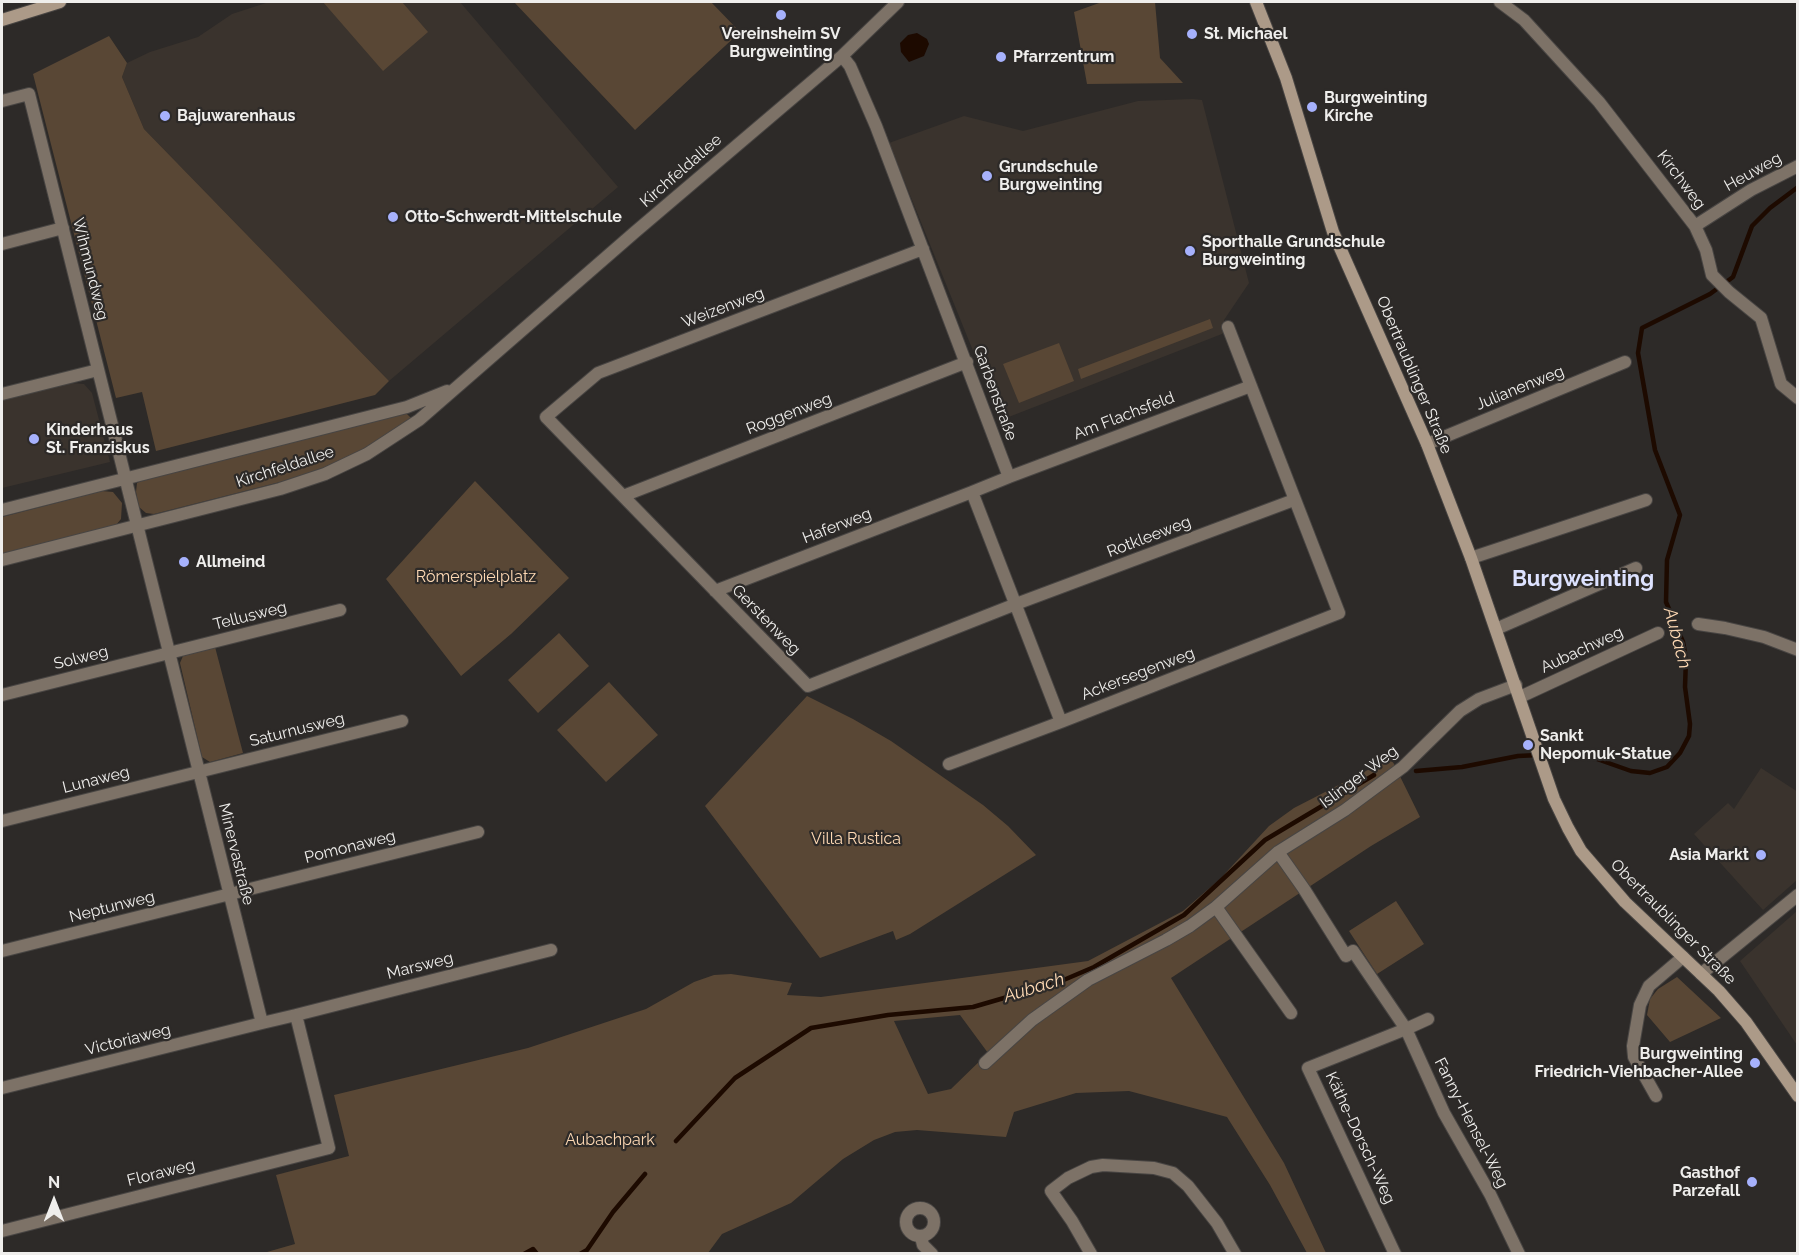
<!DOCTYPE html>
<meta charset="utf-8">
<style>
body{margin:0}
#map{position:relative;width:1799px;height:1255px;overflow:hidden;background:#2d2a28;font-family:Raleway,sans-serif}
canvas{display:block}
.frame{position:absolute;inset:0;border:3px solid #efeeec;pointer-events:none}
.north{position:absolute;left:24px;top:1171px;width:60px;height:60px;-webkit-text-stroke:4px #2d2a28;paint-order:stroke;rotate:0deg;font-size:16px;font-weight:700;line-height:24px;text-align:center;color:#efeeec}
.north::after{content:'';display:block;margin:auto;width:21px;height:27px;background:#efeeec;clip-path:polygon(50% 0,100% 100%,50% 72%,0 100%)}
</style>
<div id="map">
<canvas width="1799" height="1255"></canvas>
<div class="frame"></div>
<div class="north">N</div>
</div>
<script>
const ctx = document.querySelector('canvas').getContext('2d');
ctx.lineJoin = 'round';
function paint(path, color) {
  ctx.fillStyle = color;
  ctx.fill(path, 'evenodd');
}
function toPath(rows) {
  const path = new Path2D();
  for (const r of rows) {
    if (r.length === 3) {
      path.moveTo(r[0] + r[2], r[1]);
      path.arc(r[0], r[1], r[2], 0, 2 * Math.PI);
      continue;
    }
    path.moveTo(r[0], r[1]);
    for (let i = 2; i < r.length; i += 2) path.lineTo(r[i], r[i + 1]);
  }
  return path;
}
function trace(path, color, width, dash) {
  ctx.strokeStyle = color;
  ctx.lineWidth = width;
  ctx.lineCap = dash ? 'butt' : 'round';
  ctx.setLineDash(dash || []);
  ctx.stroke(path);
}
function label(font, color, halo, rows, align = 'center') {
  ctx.font = font + ' Raleway,sans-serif';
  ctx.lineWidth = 4.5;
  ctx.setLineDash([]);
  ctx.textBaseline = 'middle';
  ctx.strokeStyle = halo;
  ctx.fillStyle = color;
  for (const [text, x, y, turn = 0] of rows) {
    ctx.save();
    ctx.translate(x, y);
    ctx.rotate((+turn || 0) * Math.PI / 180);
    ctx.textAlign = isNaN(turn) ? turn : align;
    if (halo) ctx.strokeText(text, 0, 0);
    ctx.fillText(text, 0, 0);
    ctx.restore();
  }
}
paint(toPath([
 [269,2,460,2,618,187,389,381,144,129,122,77,127,63,150,52,198,37,232,14],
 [1193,99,1202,100,1249,283,1224,320,1227,332,1001,420,889,143,964,116,1023,131,1138,101],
 [71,383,84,384,92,393,110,462,2,488,2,400],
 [1761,768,1798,792,1797,880,1763,910,1694,834,1728,803,1734,809],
 [1797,911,1797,1045,1740,961]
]), '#3a332d');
paint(toPath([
 [323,2,402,2,428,32,383,71],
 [514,2,711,2,740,32,635,130],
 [1102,2,1155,2,1160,58,1183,83,1087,84,1074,12],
 [109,36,127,63,122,77,144,129,389,381,375,395,156,451,142,392,116,398,33,74],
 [1210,319,1213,328,1081,379,1078,369],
 [1059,343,1074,381,1019,403,1003,364],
 [406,413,412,419,360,451,331,465,296,478,154,514,146,513,139,507,136,492,137,483,146,478],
 [475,481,569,578,511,634,461,676,386,579],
 [102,491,113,492,122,503,121,519,116,525,2,554,2,517],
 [559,633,589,666,538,713,508,680],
 [215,647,243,753,210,762,202,757,180,663,183,656],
 [609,682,658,735,606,782,557,730],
 [807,696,853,719,891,741,983,805,1008,826,1036,855,910,934,896,940,893,931,820,958,705,806],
 [1391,758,1420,817,1371,846,1171,978,1284,1163,1326,1253,1307,1253,1270,1185,1227,1117,1129,1091,1076,1093,1014,1112,1006,1137,917,1130,895,1132,874,1140,843,1159,791,1203,722,1234,708,1253,260,1254,295,1244,276,1175,349,1156,334,1095,528,1048,646,1009,694,982,714,975,731,974,792,983,787,995,821,997,1088,961,1183,911,1220,879,1269,826,1294,808],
 [960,1015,988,1053,951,1089,928,1094,894,1021],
 [1396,901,1424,944,1377,974,1349,931],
 [1677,977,1721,1018,1670,1042,1647,1015,1650,999,1658,989]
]), '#594735');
paint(toPath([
 [917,33,927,39,929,44,924,56,909,62,901,52,900,43,908,35]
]), '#1d0a00');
trace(toPath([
 [1416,771,1462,767,1518,756,1580,753,1631,771,1650,773,1667,767,1680,753,1689,736,1690,724,1685,687,1686,659,1683,642,1666,602,1667,560,1680,515,1655,450,1638,353,1642,328,1710,294,1733,277,1752,226,1770,208,1798,187],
 [676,1141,735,1078,811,1028,888,1015,973,1007,1059,982,1094,967,1184,915,1265,840,1374,775],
 [524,1254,533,1249,537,1254],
 [580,1254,587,1250,613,1212,645,1174]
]), '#1d0a00', 4.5);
const street = toPath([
 [1500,2,1524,20,1599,102,1695,226,1706,250,1712,275,1729,292,1761,318,1781,384,1798,398],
 [842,56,850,66,876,126,1009,477,972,492,1061,722],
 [2,101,29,94,262,1023,296,1015,329,1148,2,1231],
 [1695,226,1751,190,1798,166],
 [2,244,63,228],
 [923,249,598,373,546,417,808,686,1016,604,1294,500],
 [2,394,98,370],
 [1427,444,1625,362],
 [1009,477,1251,386],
 [623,496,967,362],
 [2,510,407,407,447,391],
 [1471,558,1646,500],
 [2,560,280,489,325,474,367,454,419,420,635,232,842,56,898,2],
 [715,591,972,492],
 [1698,624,1725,628,1764,637,1798,650],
 [1496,629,1636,568],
 [2,695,340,610],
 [1520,697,1658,633],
 [949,764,1061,722,1339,613,1228,327],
 [2,821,402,721],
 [1278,852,1304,889,1346,956,1353,951,1406,1029,1308,1068,1395,1254],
 [2,951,478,832],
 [1701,974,1798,895],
 [1291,1013,1216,907,1278,852,1345,810,1403,767,1460,711,1479,699,1516,685],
 [296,1015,551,950],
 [1428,1019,1406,1029,1444,1113,1490,1194,1519,1254],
 [985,1063,1032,1020,1088,980,1166,940,1190,926,1216,907],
 [2,1088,262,1023],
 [1656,1096,1634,1057,1633,1046,1640,1005,1649,986,1683,957],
 [920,1222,14],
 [921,1237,923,1245,932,1254],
 [1091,1254,1072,1221,1051,1191,1068,1178,1091,1167,1103,1165,1154,1168,1173,1173,1188,1186,1217,1223,1235,1254]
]);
const secondary = toPath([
 [1256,2,1286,78,1333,232,1427,444,1471,558,1554,799,1568,828,1581,851,1625,902,1719,991,1746,1022,1798,1096],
 [2,20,60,2]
]);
trace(street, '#484543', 14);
trace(secondary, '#484543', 14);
trace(street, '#7d7267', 12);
trace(secondary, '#ac9a88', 12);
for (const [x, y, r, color] of [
 [781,15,6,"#a6b1fc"],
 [1192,34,6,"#a6b1fc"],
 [1001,57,6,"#a6b1fc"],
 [1312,107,6,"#a6b1fc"],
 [165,116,6,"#a6b1fc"],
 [987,176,6,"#a6b1fc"],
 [393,217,6,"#a6b1fc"],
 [1190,251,6,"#a6b1fc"],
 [34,439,6,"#a6b1fc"],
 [184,562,6,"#a6b1fc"],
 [1528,745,6,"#a6b1fc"],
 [1761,855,6,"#a6b1fc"],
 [1755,1063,6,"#a6b1fc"],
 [1752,1182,6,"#a6b1fc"]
]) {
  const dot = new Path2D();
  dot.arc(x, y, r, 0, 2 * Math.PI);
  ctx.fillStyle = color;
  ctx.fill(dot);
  trace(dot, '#2d2a28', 2);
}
label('bold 16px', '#efeeec', '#2d2a28', [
 ["Vereinsheim SV",781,34,"center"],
 ["Burgweinting",781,52,"center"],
 ["St. Michael",1204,34],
 ["Pfarrzentrum",1013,57],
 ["Burgweinting",1324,98],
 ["Kirche",1324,116],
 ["Bajuwarenhaus",177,116],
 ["Grundschule",999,167],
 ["Burgweinting",999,185],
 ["Otto-Schwerdt-Mittelschule",405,217],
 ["Sporthalle Grundschule",1202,242],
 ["Burgweinting",1202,260],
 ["Kinderhaus",46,430],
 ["St. Franziskus",46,448],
 ["Allmeind",196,562],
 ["Sankt",1540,736],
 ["Nepomuk-Statue",1540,754],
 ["Asia Markt",1749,855,"right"],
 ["Burgweinting",1743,1054,"right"],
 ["Friedrich-Viehbacher-Allee",1743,1072,"right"],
 ["Gasthof",1740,1173,"right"],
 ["Parzefall",1740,1191,"right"]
], 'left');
label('16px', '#efeeec', '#2d2a28', [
 ["Kirchfeldallee",681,171,-41],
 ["Heuweg",1753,172,-29],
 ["Kirchweg",1681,180,53],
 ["Wihmundweg",90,269,76],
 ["Weizenweg",723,308,-21],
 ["Obertraublinger Straße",1414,375,67],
 ["Julianenweg",1520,388,-22],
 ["Garbenstraße",995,393,70],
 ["Roggenweg",789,414,-21],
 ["Am Flachsfeld",1124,416,-21],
 ["Kirchfeldallee",285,467,-18],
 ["Haferweg",837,526,-21],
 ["Rotkleeweg",1149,537,-21],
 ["Tellusweg",250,616,-14],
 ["Gerstenweg",766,620,46],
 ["Aubachweg",1582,650,-25],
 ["Solweg",81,658,-14],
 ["Ackersegenweg",1138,674,-21],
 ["Saturnusweg",297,730,-14],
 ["Islinger Weg",1359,777,-37],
 ["Lunaweg",96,780,-14],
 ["Pomonaweg",350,847,-14],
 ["Minervastraße",236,854,76],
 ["Neptunweg",112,907,-14],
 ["Obertraublinger Straße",1673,922,45],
 ["Marsweg",420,966,-14],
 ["Victoriaweg",128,1040,-14],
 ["Fanny-Hensel-Weg",1471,1123,63],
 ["Käthe-Dorsch-Weg",1360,1138,65],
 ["Floraweg",161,1173,-14]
]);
label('16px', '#fed9b4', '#2d2a28', [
 ["Römerspielplatz",476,577],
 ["Villa Rustica",856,839],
 ["Aubachpark",610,1140]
]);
label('italic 18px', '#fed9b4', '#2d2a28', [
 ["Aubach",1677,638,75],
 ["Aubach",1034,988,-17]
]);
label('bold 22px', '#dde2ff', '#2d2a28', [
 ["Burgweinting",1583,579]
]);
</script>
